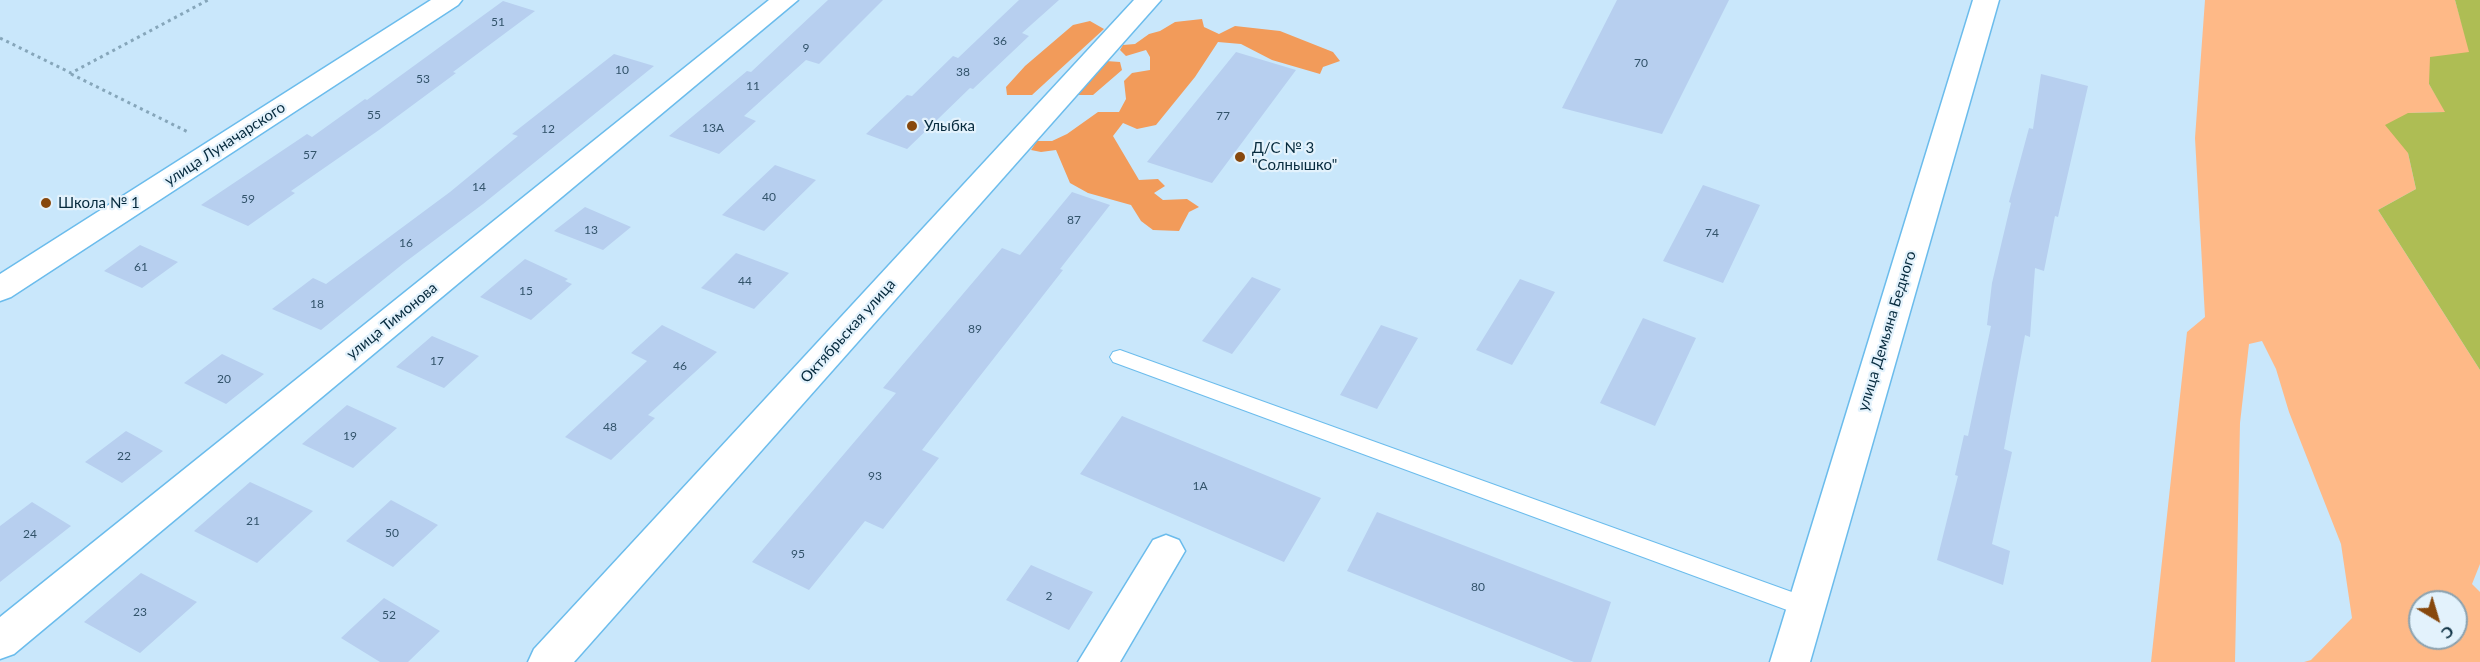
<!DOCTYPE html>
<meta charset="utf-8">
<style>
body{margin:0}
#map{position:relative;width:2480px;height:662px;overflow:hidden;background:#c9e7fb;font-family:Lato,sans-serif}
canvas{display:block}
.north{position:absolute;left:2408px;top:590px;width:60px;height:60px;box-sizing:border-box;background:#e3f2fc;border:2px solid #8ba2b0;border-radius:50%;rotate:142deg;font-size:16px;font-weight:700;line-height:24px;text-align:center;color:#062a3d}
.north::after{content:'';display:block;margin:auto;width:21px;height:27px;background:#87480d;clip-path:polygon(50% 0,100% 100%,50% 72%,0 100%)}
</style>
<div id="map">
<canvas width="2480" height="662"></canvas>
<div class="north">С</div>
</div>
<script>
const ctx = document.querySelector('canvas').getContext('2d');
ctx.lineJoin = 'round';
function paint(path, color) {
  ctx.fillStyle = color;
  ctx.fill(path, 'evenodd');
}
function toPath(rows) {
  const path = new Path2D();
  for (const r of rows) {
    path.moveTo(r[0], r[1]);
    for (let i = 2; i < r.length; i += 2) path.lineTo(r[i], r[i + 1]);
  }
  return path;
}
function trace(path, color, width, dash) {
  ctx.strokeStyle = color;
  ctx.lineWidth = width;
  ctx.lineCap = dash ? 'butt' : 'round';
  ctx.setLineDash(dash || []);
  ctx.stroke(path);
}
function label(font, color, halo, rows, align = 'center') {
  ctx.font = font + ' Lato,sans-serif';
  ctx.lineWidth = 4.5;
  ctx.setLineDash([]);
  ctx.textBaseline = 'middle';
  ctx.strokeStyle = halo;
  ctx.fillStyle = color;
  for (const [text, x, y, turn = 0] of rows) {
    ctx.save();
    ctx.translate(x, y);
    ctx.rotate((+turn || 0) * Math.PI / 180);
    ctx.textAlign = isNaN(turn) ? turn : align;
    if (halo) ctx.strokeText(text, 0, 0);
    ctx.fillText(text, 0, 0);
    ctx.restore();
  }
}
paint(toPath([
 [2205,0,2455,0,2470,52,2429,84,2446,112,2408,113,2408,153,2416,189,2378,210,2480,370,2480,564,2472,584,2480,592,2480,662,2304,662,2311,660,2352,618,2341,544,2289,412,2276,369,2262,341,2249,344,2240,423,2235,662,2151,662,2187,332,2205,317,2195,138],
 [2420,602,2456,602,2456,638,2420,638]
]), '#feb987');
paint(toPath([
 [1202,19,1204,27,1219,34,1235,26,1280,31,1333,52,1340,61,1323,67,1320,74,1272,60,1241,44,1218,42,1195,77,1156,125,1137,129,1123,123,1113,136,1139,180,1158,179,1165,186,1154,193,1163,200,1187,199,1199,207,1189,212,1179,231,1153,230,1141,221,1131,205,1088,193,1070,183,1056,150,1041,152,1031,150,1037,141,1052,141,1067,134,1098,112,1119,112,1126,99,1124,81,1132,73,1150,70,1150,57,1146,50,1126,56,1120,50,1123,45,1135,44,1149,34,1160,31,1175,22],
 [1090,21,1104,29,1032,95,1007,95,1006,87,1025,66,1073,25],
 [1106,61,1120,62,1122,70,1093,95,1075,95]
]), '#f29b5a');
paint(toPath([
 [2455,0,2480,0,2480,370,2378,210,2416,189,2408,153,2385,125,2408,113,2445,112,2429,84,2430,57,2469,52]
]), '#aebd54');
paint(toPath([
 [828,0,883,0,819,64,806,60,744,116,756,121,719,154,669,136,747,71,751,72],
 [1019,0,1059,0,1022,33,1029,36,973,89,970,88,907,149,866,134,907,95,912,96,953,56,958,58],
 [1617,0,1729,0,1662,134,1562,108],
 [503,1,535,11,453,72,456,73,379,130,291,191,295,193,248,226,201,205,307,134,312,137,365,99,367,100],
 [1236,52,1296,70,1212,183,1147,162],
 [614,54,654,66,483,204,404,263,321,330,272,309,313,278,326,284,450,192,518,136,512,134],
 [2041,74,2088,86,2058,217,2055,216,2044,271,2035,268,2030,337,2025,335,2004,449,2012,452,1992,544,2010,551,2003,585,1937,560,1958,476,1955,475,1964,435,1968,436,1991,326,1987,325,1992,283,2011,203,2009,202,2029,128,2033,129],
 [775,165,816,180,764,231,722,215],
 [1703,185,1760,205,1723,283,1663,261],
 [1072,192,1110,205,1060,269,1063,270,922,450,939,458,883,529,865,521,809,590,752,562,896,393,883,388,1002,248,1020,255],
 [585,207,631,227,603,250,554,231],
 [140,245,178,262,142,288,104,271],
 [736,253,789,273,754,309,701,288],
 [525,259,568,279,565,281,572,284,531,320,480,297],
 [1252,277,1281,289,1232,354,1202,341],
 [1520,279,1555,292,1512,365,1476,350],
 [1643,318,1696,338,1655,426,1600,403],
 [662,325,717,352,648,415,655,418,611,460,565,437,647,361,631,353],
 [1381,325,1418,338,1377,409,1340,395],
 [432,336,479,356,444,388,396,367],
 [222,354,264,374,226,404,184,383],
 [347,405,397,428,353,468,302,444],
 [1122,416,1321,498,1284,562,1080,474],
 [126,431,163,451,122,483,85,462],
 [250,482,313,511,257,563,194,531],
 [391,500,438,525,393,567,346,541],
 [32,502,71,526,0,582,0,526],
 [1377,512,1611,602,1591,662,1574,662,1347,571],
 [1031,565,1093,592,1069,630,1006,600],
 [141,573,197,602,140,653,84,622],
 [384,598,440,631,408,662,380,662,341,638]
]), '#b7cfef');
const service = toPath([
 [1120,350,1814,600,1818,607,1814,614,1806,617,1113,362,1110,357,1113,352,1120,350]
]);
const minor = toPath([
 [431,0,462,0,458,5,11,297,0,301,0,274,431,0],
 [769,0,798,0,14,654,0,659,0,617,769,0],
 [1973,0,1999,0,1810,662,1770,662,1973,0],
 [1166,535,1179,540,1185,551,1120,662,1078,662,1153,540,1166,535]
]);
const tertiary = toPath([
 [1134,0,1161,0,574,662,528,662,534,649,1134,0]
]);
trace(service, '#6bbcec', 2);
trace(minor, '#6bbcec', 3);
trace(tertiary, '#6bbcec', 3);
trace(toPath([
 [0,38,71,73,208,0],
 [71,74,188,132]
]), '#86a6ba', 3, [3, 4]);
paint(service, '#fff');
paint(minor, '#fff');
paint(tertiary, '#fff');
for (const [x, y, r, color] of [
 [912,126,6,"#87480d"],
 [1240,157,6,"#87480d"],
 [46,203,6,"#87480d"]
]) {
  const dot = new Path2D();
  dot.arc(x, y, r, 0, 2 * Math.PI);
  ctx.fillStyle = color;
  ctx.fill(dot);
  trace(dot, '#e3f2fc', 2);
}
label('12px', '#32536a', null, [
 ["51",498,22],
 ["36",1000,41],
 ["9",806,48],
 ["70",1641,63],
 ["10",622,70],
 ["38",963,72],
 ["53",423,79],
 ["11",753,86],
 ["55",374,115],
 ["77",1223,116],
 ["13А",713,128],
 ["12",548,129],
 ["57",310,155],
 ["14",479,187],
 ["40",769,197],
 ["59",248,199],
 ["87",1074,220],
 ["13",591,230],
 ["74",1712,233],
 ["16",406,243],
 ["61",141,267],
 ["44",745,281],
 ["15",526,291],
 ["18",317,304],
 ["89",975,329],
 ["17",437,361],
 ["46",680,366],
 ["20",224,379],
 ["48",610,427],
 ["19",350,436],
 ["22",124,456],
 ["93",875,476],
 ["1А",1200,486],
 ["21",253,521],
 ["50",392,533],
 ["24",30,534],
 ["95",798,554],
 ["80",1478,587],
 ["2",1049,596],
 ["23",140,612],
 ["52",389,615]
]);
label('15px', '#062a3d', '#e3f2fc', [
 ["Улыбка",924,126],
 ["Д/С № 3",1252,148],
 ["\"Солнышко\"",1252,165],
 ["Школа № 1",58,203]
], 'left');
label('15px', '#062a3d', '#e3f2fc', [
 ["улица Луначарского",225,144,-33],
 ["улица Тимонова",392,321,-39],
 ["Октябрьская улица",848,331,-48],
 ["улица Демьяна Бедного",1887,331,-73]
]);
</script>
